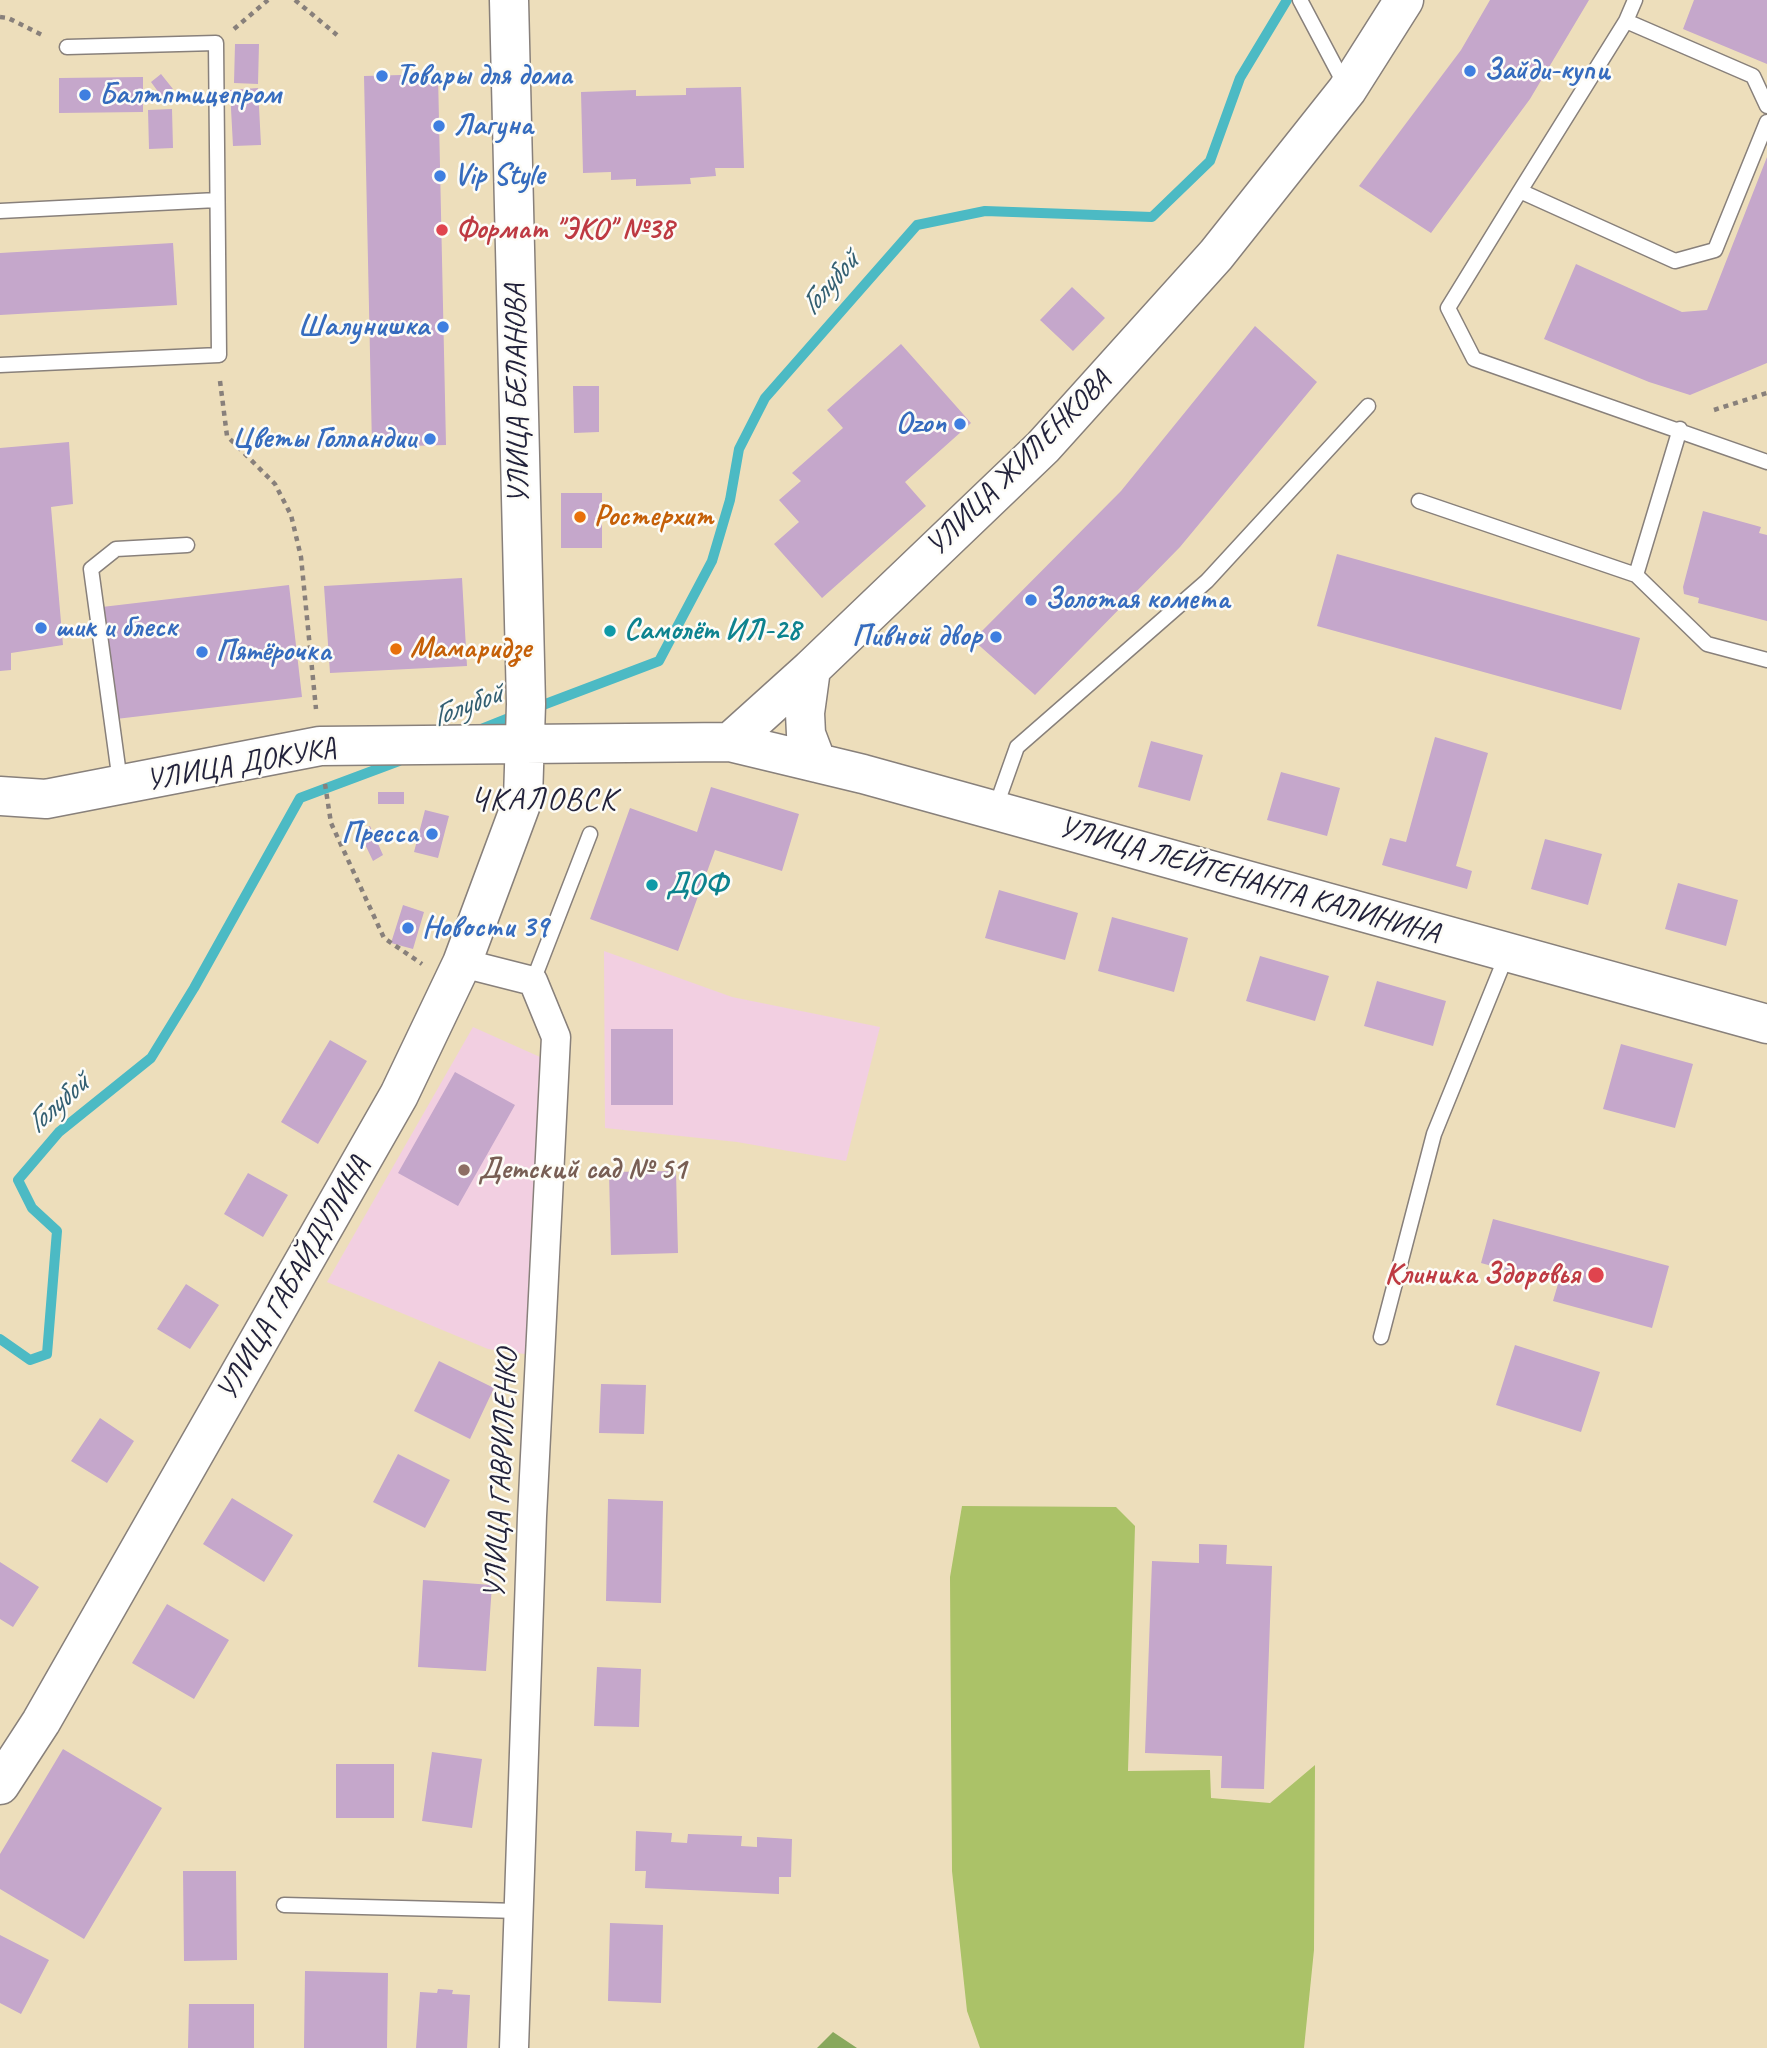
<!DOCTYPE html>
<meta charset="utf-8">
<style>
body{margin:0}
canvas{display:block;background:#eddebb}
</style>
<canvas width="1767" height="2048"></canvas>
<script>
const ctx = document.querySelector('canvas').getContext('2d');
ctx.lineJoin = 'round';
function paint(path, color) {
  ctx.fillStyle = color;
  ctx.fill(path, 'evenodd');
}
function toPath(rows) {
  const path = new Path2D();
  for (const r of rows) {
    path.moveTo(r[0], r[1]);
    for (let i = 2; i < r.length; i += 2) path.lineTo(r[i], r[i + 1]);
  }
  return path;
}
function trace(path, color, width, dash) {
  ctx.strokeStyle = color;
  ctx.lineWidth = width;
  ctx.lineCap = dash ? 'butt' : 'round';
  ctx.setLineDash(dash || []);
  ctx.stroke(path);
}
function label(font, color, halo, rows, align = 'center') {
  ctx.font = font + ' Caveat,sans-serif';
  ctx.lineWidth = 5;
  ctx.setLineDash([]);
  ctx.textBaseline = 'middle';
  ctx.strokeStyle = halo;
  ctx.fillStyle = color;
  for (const [text, x, y, turn = 0] of rows) {
    ctx.save();
    ctx.translate(x, y);
    ctx.rotate((+turn || 0) * Math.PI / 180);
    ctx.textAlign = isNaN(turn) ? turn : align;
    if (halo) ctx.strokeText(text, 0, 0);
    ctx.fillText(text, 0, 0);
    ctx.restore();
  }
}
paint(toPath([
 [604,951,732,997,880,1027,846,1161,737,1142,605,1128],
 [473,1027,540,1057,532,1355,488,1349,327,1282]
]), '#f2cfe1');
paint(toPath([
 [962,1506,1116,1507,1135,1526,1128,1771,1210,1770,1211,1798,1270,1803,1315,1765,1314,1950,1304,2048,980,2048,967,2011,952,1871,950,1577]
]), '#abc268');
paint(toPath([
 [833,2032,857,2048,817,2048]
]), '#88a85c');
trace(toPath([
 [535,708,659,661,712,561,730,500,739,449,765,398,917,225,985,211,1152,217,1210,161,1240,78,1287,0],
 [479,730,519,714],
 [0,1339,30,1360,47,1354,57,1231,32,1208,18,1180,59,1132,151,1058,194,988,300,798,399,761]
]), '#4cbac4', 10);
paint(toPath([
 [1490,0,1589,0,1530,99,1431,233,1359,186,1461,50],
 [1694,0,1767,0,1767,64,1683,29],
 [235,44,259,44,258,84,234,83],
 [161,74,173,89,162,97,151,82],
 [438,74,446,445,372,447,364,76],
 [143,77,143,112,59,113,59,78],
 [741,87,744,168,715,168,716,176,690,178,691,184,636,186,636,179,611,180,611,172,583,173,581,92,636,90,636,96,686,95,686,88],
 [258,88,261,145,233,146,230,90],
 [172,109,173,148,149,149,148,110],
 [1767,157,1767,363,1690,395,1649,382,1544,339,1576,264,1682,312,1707,310],
 [173,243,177,305,0,315,0,253],
 [1072,287,1105,318,1073,351,1040,320],
 [1255,326,1317,382,1180,547,1035,695,973,640,1121,491],
 [901,344,971,423,905,482,926,506,822,598,774,544,799,522,779,500,801,481,792,473,843,428,827,410],
 [573,386,599,386,599,432,574,433],
 [69,442,73,504,51,507,63,645,11,653,11,670,0,671,0,448],
 [561,493,602,493,602,548,561,548],
 [1703,511,1761,527,1759,533,1767,535,1767,621,1698,603,1699,598,1684,594,1683,587],
 [1337,554,1640,638,1621,710,1317,626],
 [462,578,467,666,330,673,324,586],
 [289,585,302,697,116,719,102,607],
 [1435,737,1488,753,1456,866,1472,871,1467,889,1382,865,1390,838,1406,842],
 [1151,741,1203,755,1190,801,1138,787],
 [1281,772,1340,788,1327,836,1267,820],
 [711,787,799,814,782,871,715,850,678,951,590,919,630,808,697,832],
 [378,792,404,792,404,804,378,804],
 [425,810,449,816,438,858,414,852],
 [370,826,383,855,373,861,359,832],
 [1545,839,1602,854,1588,905,1531,889],
 [1678,883,1738,900,1726,946,1665,929],
 [999,890,1078,913,1065,960,985,938],
 [403,905,424,912,413,949,391,943],
 [1112,917,1188,938,1174,992,1098,971],
 [1260,956,1329,976,1315,1021,1246,1001],
 [1377,981,1446,1001,1433,1046,1364,1026],
 [611,1029,673,1029,673,1105,611,1105],
 [330,1040,367,1061,318,1144,281,1122],
 [1621,1044,1693,1064,1675,1128,1603,1109],
 [455,1072,515,1105,458,1206,398,1173],
 [676,1171,678,1253,611,1255,609,1172],
 [248,1173,288,1195,263,1237,224,1214],
 [1493,1219,1669,1266,1652,1328,1553,1301,1558,1284,1481,1263],
 [186,1284,219,1305,190,1349,157,1329],
 [1515,1345,1600,1372,1581,1432,1496,1405],
 [439,1361,494,1388,470,1439,414,1411],
 [601,1384,646,1385,644,1434,599,1433],
 [100,1418,134,1441,107,1483,71,1461],
 [398,1454,450,1480,425,1528,373,1502],
 [232,1498,293,1535,264,1582,203,1544],
 [608,1499,663,1501,661,1603,606,1601],
 [1199,1544,1227,1545,1226,1564,1272,1566,1264,1789,1221,1788,1222,1756,1145,1753,1152,1561,1199,1563],
 [0,1562,39,1587,13,1627,0,1619],
 [423,1580,492,1585,486,1671,418,1667],
 [167,1604,229,1640,194,1699,132,1663],
 [597,1667,641,1669,639,1727,594,1726],
 [63,1749,162,1808,84,1939,0,1889,0,1854],
 [432,1752,482,1759,472,1828,422,1821],
 [336,1764,394,1764,394,1818,336,1818],
 [636,1831,672,1833,671,1842,687,1843,688,1834,742,1836,741,1846,757,1847,757,1837,792,1839,791,1877,779,1877,779,1894,645,1888,646,1871,635,1871],
 [183,1871,236,1871,237,1960,184,1961],
 [610,1923,663,1925,661,2003,608,2001],
 [0,1935,49,1960,21,2014,0,2003],
 [305,1971,388,1973,387,2048,304,2048],
 [438,1989,453,1990,452,1994,470,1995,467,2048,416,2048,420,1992,437,1993],
 [189,2004,254,2004,254,2048,188,2048]
]), '#c5a7cb');
const lane = toPath([
 [1300,0,1345,85],
 [1626,21,1753,76,1767,106],
 [1767,122,1715,250,1675,261,1520,191,1448,308,1474,359,1767,462],
 [1520,191,1626,21,1635,0],
 [0,211,217,200],
 [0,365,219,355,216,43,67,47],
 [1680,429,1636,575,1707,644,1767,660],
 [1419,501,1636,575],
 [120,782,91,569,116,549,187,545],
 [995,809,1017,747,1207,581,1368,406],
 [533,981,590,834],
 [1381,1337,1434,1134,1507,954],
 [284,1905,519,1911]
]);
const street = toPath([
 [462,963,533,981,556,1037,532,1516,514,2048]
]);
const secondary = toPath([
 [811,669,805,713,806,734,817,763],
 [730,742,811,669,1043,447,1216,255,1347,90,1404,0],
 [0,796,46,799,320,746,730,742,863,774,1767,1024],
 [0,1785,41,1722,399,1095,462,963,523,799,526,704,509,0]
]);
trace(lane, '#88807b', 17);
trace(street, '#88807b', 31);
trace(secondary, '#88807b', 41);
trace(toPath([
 [295,0,337,35],
 [0,17,8,18,44,36],
 [234,29,268,0],
 [220,381,227,436,275,484,291,515,301,557,316,709],
 [1714,410,1767,393],
 [325,784,331,823,384,938,422,964]
]), '#88807b', 4.5, [5, 5]);
trace(lane, '#fff', 14);
trace(street, '#fff', 28);
trace(secondary, '#fff', 38);
for (const [x, y, r, color] of [
 [1470,71,7,"#3f7fe0"],
 [382,76,7,"#3f7fe0"],
 [85,95,7,"#3f7fe0"],
 [439,126,7,"#3f7fe0"],
 [440,176,7,"#3f7fe0"],
 [442,230,7,"#e0444e"],
 [443,327,7,"#3f7fe0"],
 [960,424,7,"#3f7fe0"],
 [430,439,7,"#3f7fe0"],
 [580,517,7,"#e8710a"],
 [1031,600,7,"#3f7fe0"],
 [41,628,7,"#3f7fe0"],
 [610,631,7,"#0f9aa8"],
 [996,637,7,"#3f7fe0"],
 [396,649,7,"#e8710a"],
 [202,652,7,"#3f7fe0"],
 [432,834,7,"#3f7fe0"],
 [652,885,7,"#0f9aa8"],
 [408,928,7,"#3f7fe0"],
 [464,1170,7,"#8d6e63"],
 [1596,1275,9,"#e0444e"]
]) {
  const dot = new Path2D();
  dot.arc(x, y, r, 0, 2 * Math.PI);
  ctx.fillStyle = color;
  ctx.fill(dot);
  trace(dot, '#fdfcf7', 2.5);
}
label('bold 30px', '#366cbe', '#fdfcf7', [
 ["Зайди-купи",1484,71],
 ["Товары для дома",396,76],
 ["Балтптицепром",99,95],
 ["Лагуна",453,126],
 ["Vip Style",454,176],
 ["Шалунишка",429,327,"right"],
 ["Ozon",946,424,"right"],
 ["Цветы Голландии",416,439,"right"],
 ["Золотая комета",1045,600],
 ["шик и блеск",55,628],
 ["Пивной двор",982,637,"right"],
 ["Пятёрочка",216,652],
 ["Пресса",418,834,"right"],
 ["Новости 39",422,928]
], 'left');
label('bold 30px', '#be3a42', '#fdfcf7', [
 ["Формат \"ЭКО\" №38",456,230],
 ["Клиника Здоровья",1580,1275,"right"]
], 'left');
label('30px', '#22223b', '#fdfcf7', [
 ["УЛИЦА БЕЛАНОВА",518,394,-91],
 ["УЛИЦА ЖИЛЕНКОВА",1019,464,-45],
 ["УЛИЦА ДОКУКА",241,765,-10],
 ["УЛИЦА ЛЕЙТЕНАНТА КАЛИНИНА",1249,881,16],
 ["УЛИЦА ГАБАЙДУЛИНА",294,1279,-60],
 ["УЛИЦА ГАВРИЛЕНКО",502,1474,-87]
]);
label('bold 30px', '#c56008', '#fdfcf7', [
 ["Ростерхит",594,517],
 ["Мамаридзе",410,649]
], 'left');
label('bold 30px', '#0d838f', '#fdfcf7', [
 ["Самолёт ИЛ-28",624,631],
 ["ДОФ",666,885]
], 'left');
label('bold 30px', '#785e54', '#fdfcf7', [
 ["Детский сад № 51",478,1170]
], 'left');
label('italic 32px', '#335f72', '#fdfcf7', [
 ["Голубой",830,284,-49],
 ["Голубой",467,706,-21],
 ["Голубой",58,1104,-42]
]);
ctx.letterSpacing = '2px';
label('32px', '#22223b', '#fdfcf7', [
 ["ЧКАЛОВСК",544,801]
]);
ctx.letterSpacing = '0px';
</script>
